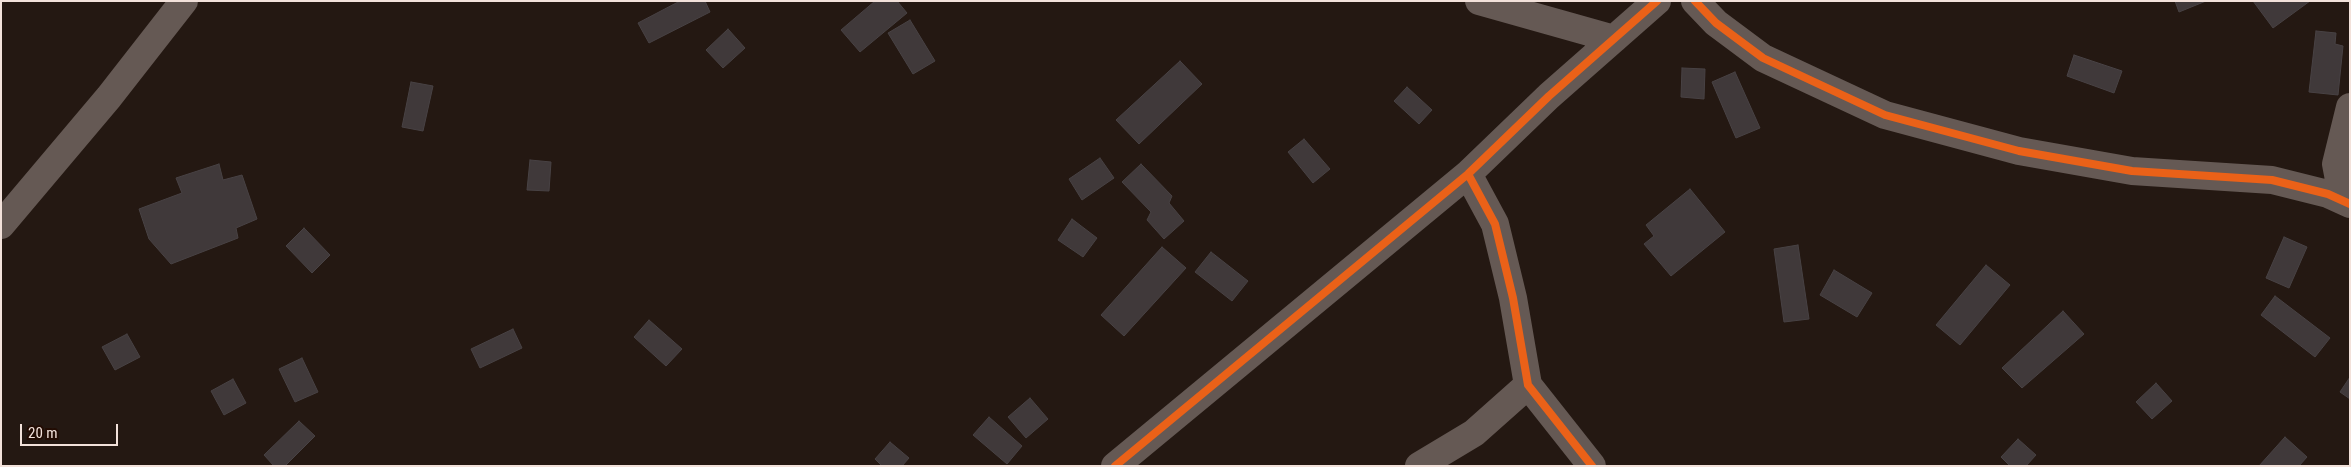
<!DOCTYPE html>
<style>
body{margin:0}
#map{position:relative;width:2351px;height:467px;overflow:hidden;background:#241812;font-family:"Roboto Condensed",sans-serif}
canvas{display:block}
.frame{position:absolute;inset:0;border:2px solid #f2e1da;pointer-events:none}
.scale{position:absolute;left:20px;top:424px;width:98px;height:22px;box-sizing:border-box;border:2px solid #f2e1da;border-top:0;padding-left:6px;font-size:15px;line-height:18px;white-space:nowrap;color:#f2e1da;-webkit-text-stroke:4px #220c03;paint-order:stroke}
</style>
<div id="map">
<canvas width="2351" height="467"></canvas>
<div class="frame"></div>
<div class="scale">20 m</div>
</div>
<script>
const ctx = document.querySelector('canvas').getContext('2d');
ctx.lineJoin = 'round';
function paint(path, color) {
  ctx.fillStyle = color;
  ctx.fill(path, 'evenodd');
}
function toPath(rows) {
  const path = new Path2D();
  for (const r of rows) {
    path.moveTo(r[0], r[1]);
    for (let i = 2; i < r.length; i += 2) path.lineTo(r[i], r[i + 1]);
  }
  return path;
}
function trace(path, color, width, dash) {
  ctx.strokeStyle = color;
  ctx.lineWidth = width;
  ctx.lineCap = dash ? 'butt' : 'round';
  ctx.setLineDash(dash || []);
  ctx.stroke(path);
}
const building = toPath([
 [680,1,705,1,710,12,649,43,638,23,680,1],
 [875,1,897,1,907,13,860,52,841,30,875,1],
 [2175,1,2206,1,2179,12,2175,1],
 [2253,1,2310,1,2273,28,2253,1],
 [910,20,935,61,913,74,888,33,910,20],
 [728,29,745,48,723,68,706,50,728,29],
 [2316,31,2336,33,2335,44,2343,46,2338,95,2309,92,2316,31],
 [2074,55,2122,71,2114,93,2067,76,2074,55],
 [1180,61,1202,84,1139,144,1116,120,1180,61],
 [1682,68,1705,69,1704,99,1681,97,1682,68],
 [1735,72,1760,128,1736,138,1712,82,1735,72],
 [411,82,433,86,423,131,402,127,411,82],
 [1407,87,1432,110,1419,124,1394,101,1407,87],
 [1304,139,1330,169,1313,183,1288,152,1304,139],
 [1100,158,1114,178,1082,200,1069,179,1100,158],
 [530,160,551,162,549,191,527,190,530,160],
 [219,164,223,180,242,175,257,219,236,228,238,238,171,264,149,239,139,209,182,193,176,178,219,164],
 [1141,164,1172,196,1169,203,1184,221,1164,239,1147,220,1151,212,1122,182,1141,164],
 [1690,189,1725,232,1671,276,1644,244,1654,236,1646,225,1690,189],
 [1072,219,1097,238,1083,257,1058,240,1072,219],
 [304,228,330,255,312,273,286,246,304,228],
 [2284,237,2307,247,2289,288,2266,278,2284,237],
 [1798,245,1809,319,1784,322,1774,249,1798,245],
 [1162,247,1186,268,1124,336,1101,315,1162,247],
 [1211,252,1248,281,1232,301,1195,272,1211,252],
 [1986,265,2010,285,1960,345,1936,325,1986,265],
 [1834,270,1872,293,1857,317,1820,295,1834,270],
 [2275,296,2330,338,2315,357,2261,315,2275,296],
 [2063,311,2084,334,2022,388,2002,368,2063,311],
 [649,320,682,349,666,366,634,337,649,320],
 [513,329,522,348,480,368,471,349,513,329],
 [127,334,140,357,115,370,102,347,127,334],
 [302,358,318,392,295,402,279,369,302,358],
 [2350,377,2350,399,2340,392,2350,377],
 [233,379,246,403,224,415,211,391,233,379],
 [2156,383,2172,401,2152,419,2136,402,2156,383],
 [1030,398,1048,419,1026,438,1008,417,1030,398],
 [989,417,1022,446,1007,464,973,435,989,417],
 [299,421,315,436,285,466,274,466,264,455,299,421],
 [2285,437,2307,457,2299,466,2259,466,2285,437],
 [2018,439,2036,455,2026,466,2010,466,2001,457,2018,439],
 [890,442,909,458,902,466,882,466,875,459,890,442]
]);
paint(building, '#40393a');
trace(building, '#484244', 1);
trace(toPath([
 [1479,1,1614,39],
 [1695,1,1716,23,1763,58,1885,115,2019,151,2132,171,2272,180,2328,194,2350,204],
 [1468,174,1495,224,1513,298,1528,385,1592,466],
 [2343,201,2336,164,2350,107],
 [1,225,109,97,184,1],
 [1115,466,1468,174,1549,96,1657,1],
 [1419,466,1474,433,1528,385]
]), '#655954', 28);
trace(toPath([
 [1695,1,1716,23,1763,58,1885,115,2019,151,2132,171,2272,180,2328,194,2350,204],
 [1468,174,1495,224,1513,298,1528,385,1592,466],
 [1115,466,1468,174,1549,96,1657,1]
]), '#ea6118', 8);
</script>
